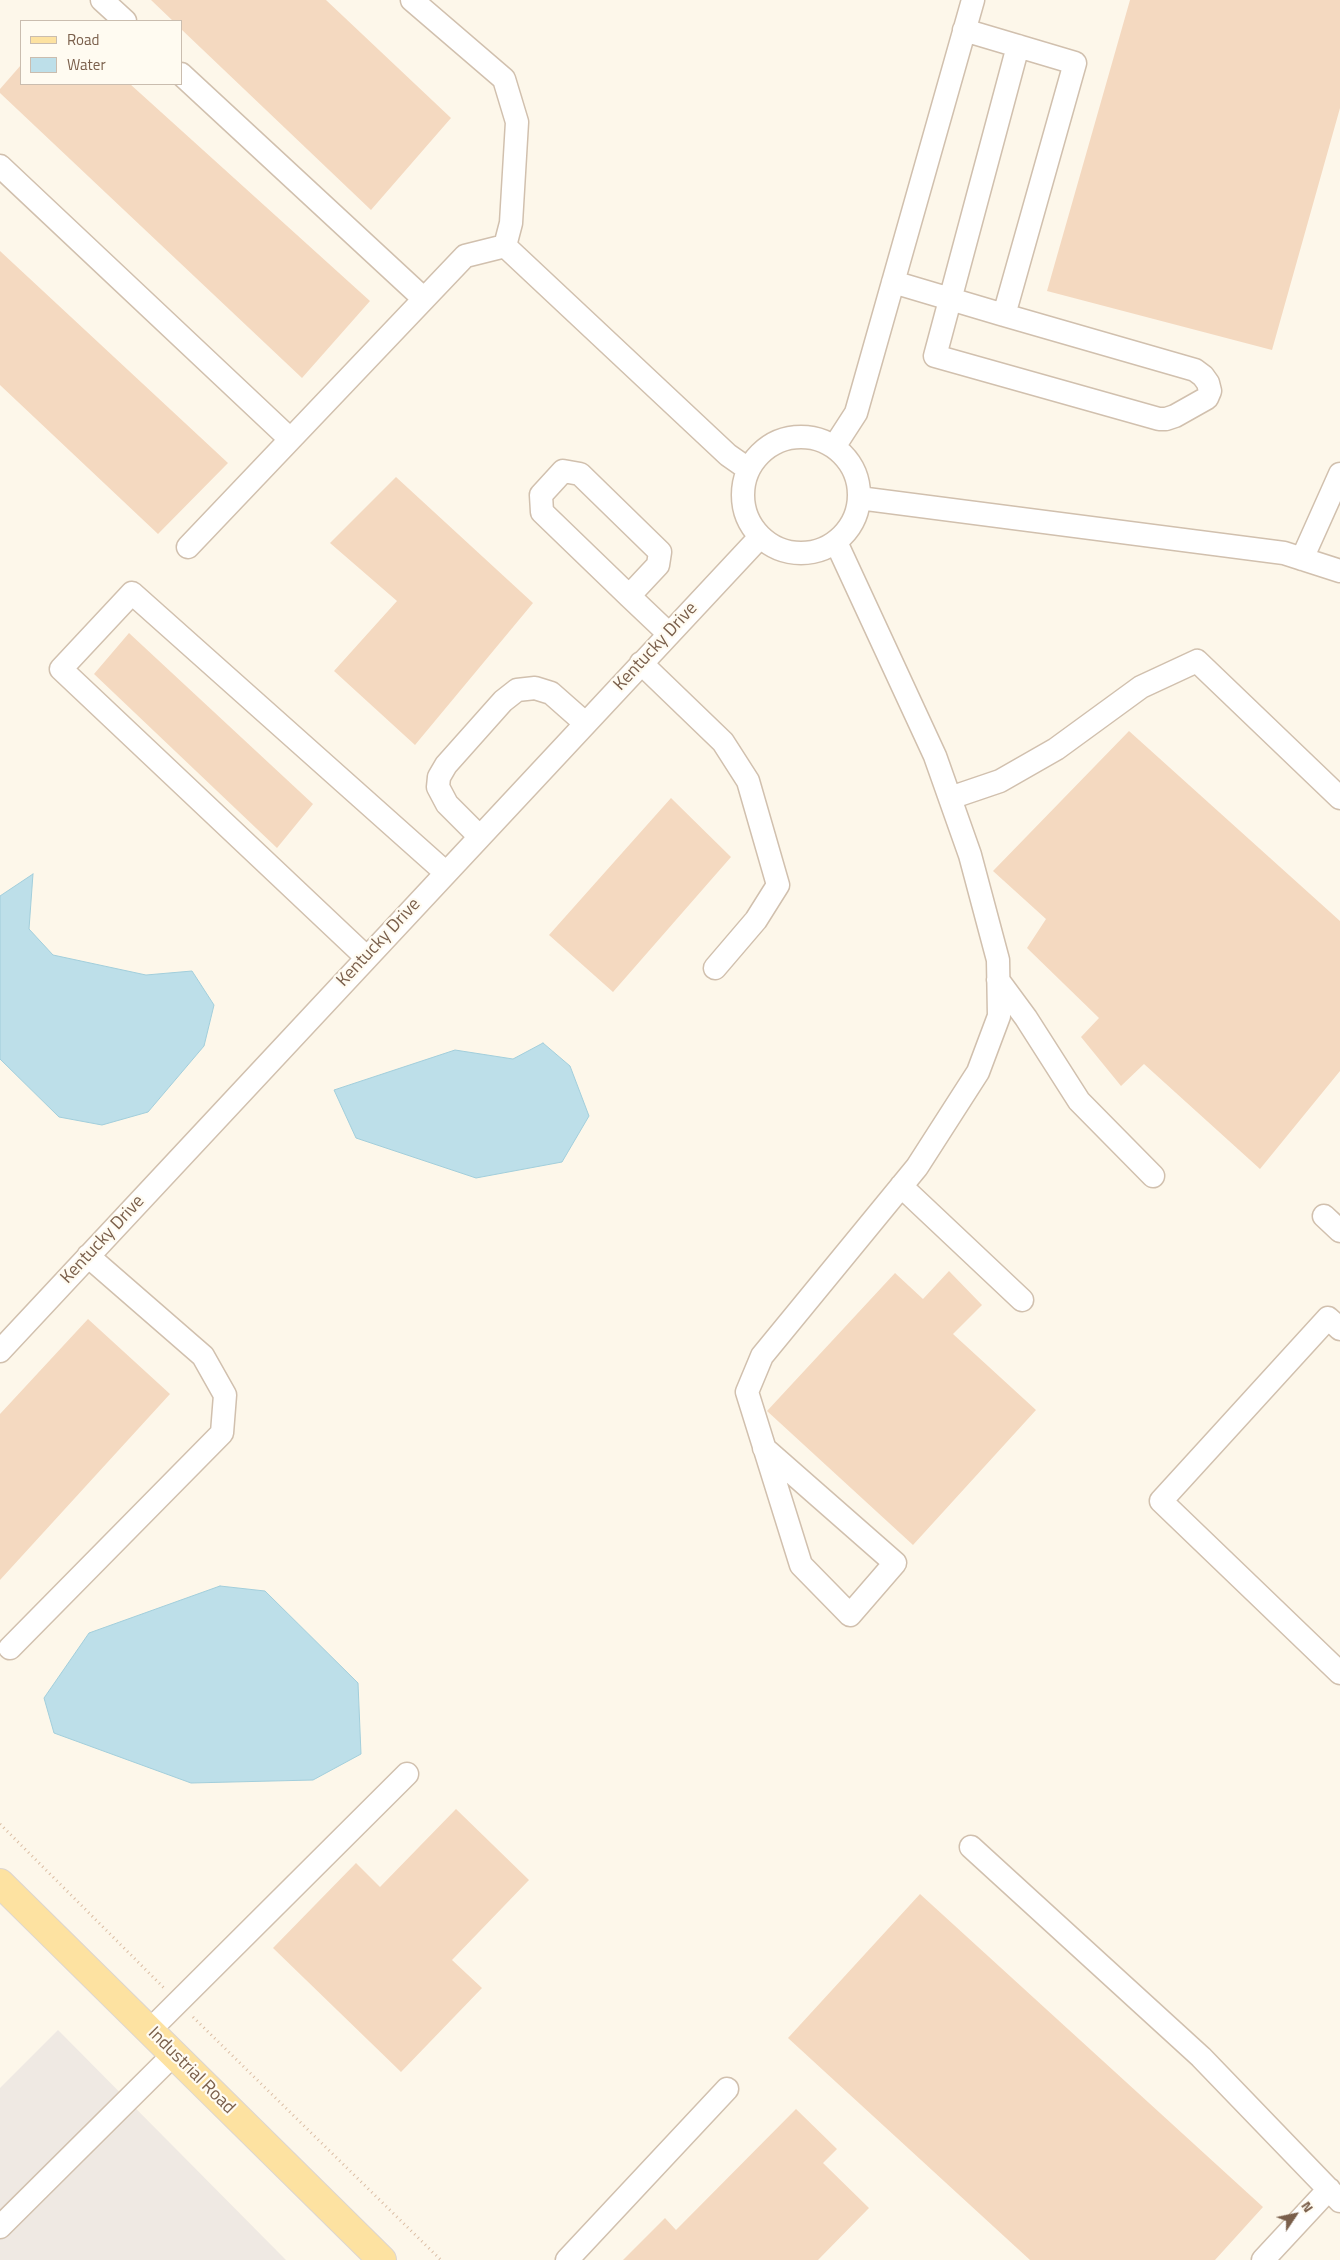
<!DOCTYPE html>
<style>
body{margin:0}
#map{position:relative;width:1340px;height:2260px;overflow:hidden;background:#fdf7ea;font-family:"Titillium Web",sans-serif}
canvas{display:block}
.legend{position:absolute;left:20px;top:20px;width:162px;height:65px;box-sizing:border-box;background:#fffbf1;border:1px solid #cabdaf;margin:0;padding:6px 9px;list-style:none;font-size:15px;color:#7a5f4b}
.legend li{display:flex;align-items:center;gap:10px;height:25px}
.legend b{width:25px;border:1px solid #cabdaf}
.north{position:absolute;left:1270px;top:2190px;width:50px;height:50px;-webkit-text-stroke:4px #fffbf1;paint-order:stroke;rotate:56deg;font-size:14px;font-weight:700;line-height:20px;text-align:center;color:#7a5f4b}
.north::after{content:'';display:block;margin:auto;width:18px;height:22px;background:#7a5f4b;clip-path:polygon(50% 0,100% 100%,50% 72%,0 100%)}
</style>
<div id="map">
<canvas width="1340" height="2260"></canvas>
<ul class="legend">
<li><b style="height:6px;background:#fde2a1"></b>Road</li>
<li><b style="height:14px;background:#bddfe9"></b>Water</li>
</ul>
<div class="north">N</div>
</div>
<script>
const ctx = document.querySelector('canvas').getContext('2d');
ctx.lineJoin = 'round';
function paint(path, color) {
  ctx.fillStyle = color;
  ctx.fill(path, 'evenodd');
}
function toPath(rows) {
  const path = new Path2D();
  for (const r of rows) {
    if (r.length === 3) {
      path.moveTo(r[0] + r[2], r[1]);
      path.arc(r[0], r[1], r[2], 0, 2 * Math.PI);
      continue;
    }
    path.moveTo(r[0], r[1]);
    for (let i = 2; i < r.length; i += 2) path.lineTo(r[i], r[i + 1]);
  }
  return path;
}
function trace(path, color, width, dash) {
  ctx.strokeStyle = color;
  ctx.lineWidth = width;
  ctx.lineCap = dash ? 'butt' : 'round';
  ctx.setLineDash(dash || []);
  ctx.stroke(path);
}
function label(font, color, halo, rows, align = 'center') {
  ctx.font = font + ' "Titillium Web",sans-serif';
  ctx.lineWidth = 4.5;
  ctx.setLineDash([]);
  ctx.textBaseline = 'middle';
  ctx.strokeStyle = halo;
  ctx.fillStyle = color;
  for (const [text, x, y, turn = 0] of rows) {
    ctx.save();
    ctx.translate(x, y);
    ctx.rotate((+turn || 0) * Math.PI / 180);
    ctx.textAlign = isNaN(turn) ? turn : align;
    if (halo) ctx.strokeText(text, 0, 0);
    ctx.fillText(text, 0, 0);
    ctx.restore();
  }
}
paint(toPath([
 [58,2030,286,2260,0,2260,0,2088]
]), '#efe9e3');
const water = toPath([
 [33,874,29,929,53,955,146,975,192,971,214,1005,204,1046,148,1112,102,1125,59,1117,0,1059,0,896,33,874],
 [543,1043,570,1066,589,1116,562,1162,476,1178,356,1138,334,1090,455,1050,513,1059,543,1043],
 [220,1586,265,1591,358,1683,361,1754,313,1780,191,1783,54,1733,44,1698,89,1633,220,1586]
]);
paint(water, '#bddfe9');
trace(water, '#a2cedb', 1);
paint(toPath([
 [151,0,326,0,451,118,371,210,181,29,181,21,173,21],
 [1130,0,1340,0,1340,108,1272,350,1047,291],
 [21,65,21,84,130,84,370,301,302,378,0,93,0,89],
 [0,251,228,463,158,534,0,385],
 [396,477,533,603,415,745,334,671,397,601,330,543],
 [129,633,313,804,277,848,94,674],
 [1129,731,1340,921,1340,1071,1260,1169,1144,1064,1121,1086,1081,1037,1099,1018,1027,948,1046,919,993,871],
 [671,798,731,857,613,992,549,935],
 [949,1271,982,1305,953,1334,1036,1410,913,1545,767,1411,895,1273,923,1299],
 [88,1319,170,1394,0,1580,0,1414],
 [456,1809,529,1880,452,1960,482,1988,401,2072,273,1948,356,1863,380,1887],
 [920,1894,1263,2207,1215,2260,1030,2260,788,2038],
 [796,2109,837,2149,823,2163,869,2208,818,2260,623,2260,665,2218,676,2230]
]), '#f4d9c0');
const minor = toPath([
 [102,0,125,21],
 [412,0,504,79,517,122,511,223,505,246,728,455,748,469],
 [964,30,1075,63,1004,315,1195,370,1203,376,1208,383,1210,391,1207,398,1175,416,1166,419,1159,419,935,356,1018,46],
 [181,74,424,299],
 [0,166,290,439],
 [893,282,1004,315],
 [801,495,58],
 [834,447,856,413,973,0],
 [859,498,1284,553,1340,571],
 [188,547,465,256,505,246],
 [1302,559,1340,474],
 [629,596,658,565,660,552,580,474,563,471,541,495,542,512,629,596,669,634],
 [641,663,723,742,748,781,778,885,756,920,715,968],
 [950,798,1000,781,1056,749,1141,687,1197,661,1340,798],
 [479,836,447,804,438,787,439,777,446,765,503,701,517,690,535,688,551,693,585,723],
 [366,957,61,669,132,593,445,872],
 [998,980,1026,1018,1079,1101,1153,1176],
 [901,1186,1022,1300],
 [1324,1216,1340,1231],
 [1340,1329,1328,1318,1161,1501,1340,1673],
 [0,1351,760,537],
 [764,1448,895,1563,850,1615,801,1565,747,1392,762,1356,917,1167,978,1072,999,1016,998,960,970,855,935,756,836,542],
 [10,1648,222,1433,225,1395,203,1356,88,1256],
 [971,1847,1201,2057,1340,2201],
 [150,2030,407,1774],
 [0,2227,174,2054],
 [567,2260,727,2089],
 [1263,2260,1329,2189]
]);
const major = toPath([
 [0,1883,382,2260]
]);
trace(minor, '#d1c0ae', 25);
trace(major, '#dcd5d0', 30);
trace(toPath([
 [0,1824,164,1988],
 [193,2017,441,2260]
]), '#dabca2', 3, [1, 4]);
trace(minor, '#fff', 22);
trace(major, '#fde2a1', 28);
label('18px', '#7a5f4b', '#fffbf1', [
 ["Kentucky Drive",656,647,-47],
 ["Kentucky Drive",379,943,-47],
 ["Kentucky Drive",103,1240,-47],
 ["Industrial Road",191,2071,45]
]);
</script>
